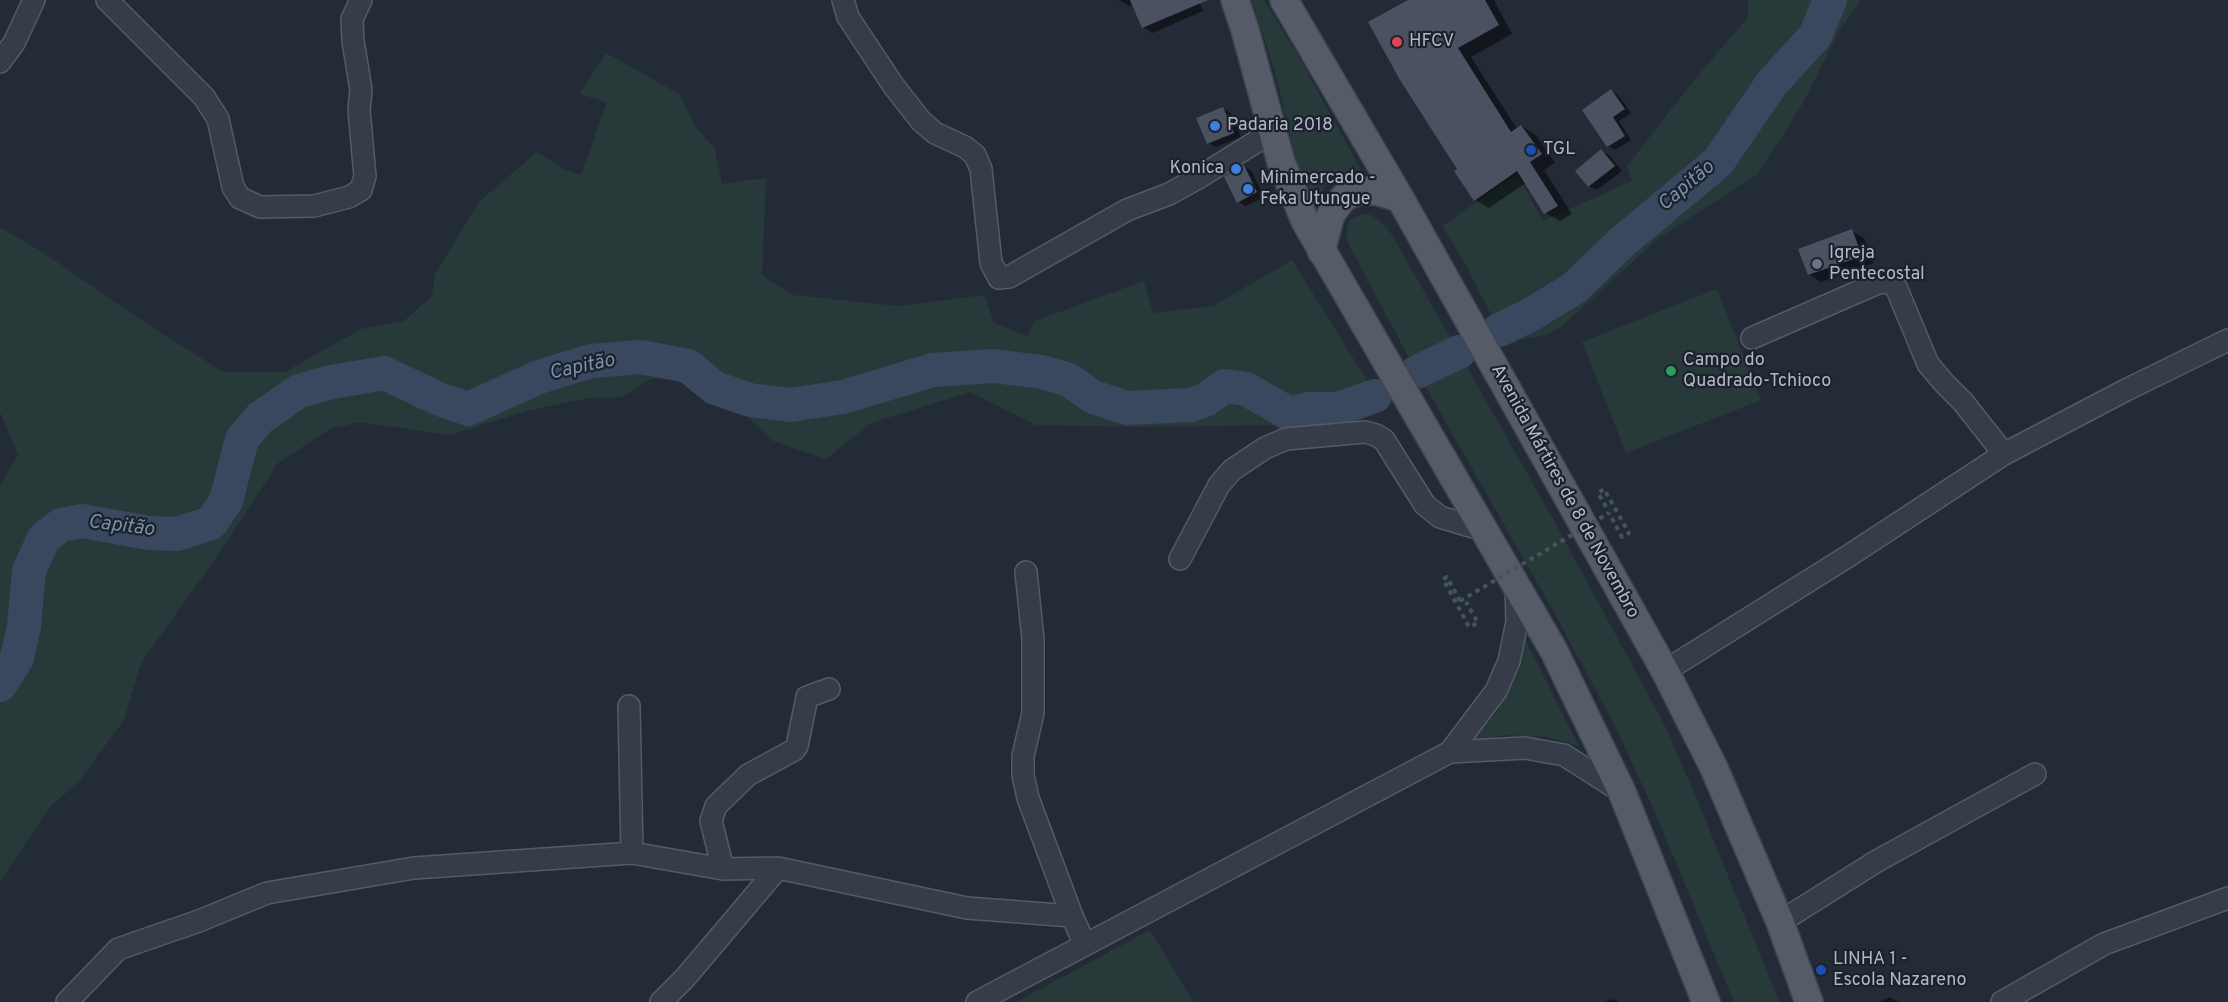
<!DOCTYPE html>
<meta charset="utf-8">
<style>
body{margin:0}
canvas{display:block;background:#232b37}
</style>
<canvas width="2228" height="1002"></canvas>
<script>
const ctx = document.querySelector('canvas').getContext('2d');
ctx.lineJoin = 'round';
function paint(path, color) {
  ctx.fillStyle = color;
  ctx.fill(path, 'evenodd');
}
function toPath(rows) {
  const path = new Path2D();
  for (const r of rows) {
    path.moveTo(r[0], r[1]);
    for (let i = 2; i < r.length; i += 2) path.lineTo(r[i], r[i + 1]);
  }
  return path;
}
function trace(path, color, width, dash) {
  ctx.strokeStyle = color;
  ctx.lineWidth = width;
  ctx.lineCap = dash ? 'butt' : 'round';
  ctx.setLineDash(dash || []);
  ctx.stroke(path);
}
function label(font, color, halo, rows, align = 'center') {
  ctx.font = font + ' Overpass,sans-serif';
  ctx.lineWidth = 4.5;
  ctx.setLineDash([]);
  ctx.textBaseline = 'middle';
  ctx.strokeStyle = halo;
  ctx.fillStyle = color;
  for (const [text, x, y, turn = 0] of rows) {
    ctx.save();
    ctx.translate(x, y);
    ctx.rotate((+turn || 0) * Math.PI / 180);
    ctx.textAlign = isNaN(turn) ? turn : align;
    if (halo) ctx.strokeText(text, 0, 0);
    ctx.fillText(text, 0, 0);
    ctx.restore();
  }
}
paint(toPath([
 [1252,0,1264,0,1301,61,1361,170,1346,173,1325,185,1313,206,1300,176,1275,72],
 [1748,0,1861,0,1839,31,1803,103,1758,174,1660,237,1561,327,1546,335,1520,340,1507,346,1467,267,1442,226,1517,175,1543,221,1632,181,1627,166,1691,84,1748,17],
 [606,53,679,94,696,128,715,149,722,184,766,178,762,275,792,295,898,306,984,295,994,323,1027,336,1035,321,1144,281,1153,313,1213,306,1292,260,1366,379,1383,410,1282,430,1271,425,1152,427,1036,425,970,392,871,423,826,459,771,440,737,406,683,376,650,379,622,397,589,398,526,411,450,435,359,422,330,429,278,463,218,555,141,663,124,720,79,781,50,807,0,882,0,486,18,455,0,412,0,228,39,250,146,323,223,372,285,372,361,329,404,321,432,296,435,274,480,201,537,152,563,169,581,175,607,102,580,94],
 [1363,214,1371,215,1380,221,1392,235,1554,521,1664,724,1699,804,1779,1002,1734,1002,1658,819,1616,728,1559,621,1407,354,1348,243,1346,232,1349,220],
 [1717,289,1761,400,1626,453,1582,342],
 [1525,639,1579,746,1547,737,1505,735,1469,742,1495,715,1506,697,1519,669],
 [1150,930,1193,1002,1016,1002]
]), '#28393a');
paint(toPath([
 [1119,0,1199,0,1203,11,1153,33,1143,27,1133,4,1129,6],
 [1411,0,1494,0,1512,34,1471,57,1517,129,1522,126,1536,135,1555,163,1544,170,1572,214,1560,221,1546,213,1526,183,1489,208,1475,200,1459,169],
 [1611,91,1618,95,1631,113,1619,121,1631,140,1615,150,1608,146],
 [1223,109,1231,113,1241,137,1216,147,1208,143],
 [1602,151,1610,156,1622,171,1597,190,1589,186,1577,171],
 [1244,166,1252,171,1264,197,1246,206,1238,202],
 [1852,231,1864,238,1874,263,1821,282,1809,274],
 [1890,997,1899,1002,1879,1002],
 [1614,999,1619,1002,1604,1002]
]), '#0007');
trace(toPath([
 [1499,330,1530,315,1573,289,1622,242,1718,162,1772,83,1815,36,1830,0],
 [1417,372,1459,352],
 [0,685,17,658,24,626,29,571,44,538,61,525,82,521,149,533,177,534,211,523,226,501,242,439,260,418,299,391,332,382,384,373,439,399,468,409,539,377,591,361,641,357,688,366,715,388,750,400,790,405,843,397,933,370,993,366,1042,372,1069,380,1093,397,1127,408,1191,405,1205,400,1225,386,1246,389,1290,414,1307,409,1338,409,1375,396]
]), '#3a485f', 34);
paint(toPath([
 [1130,0,1208,0,1142,28],
 [1408,0,1485,0,1499,25,1458,48,1511,132,1521,125,1542,154,1530,162,1558,206,1544,214,1517,171,1474,201,1454,171,1457,169,1400,80,1368,22],
 [1611,89,1625,109,1613,117,1625,136,1607,147,1582,110],
 [1223,107,1234,133,1207,144,1196,118],
 [1601,149,1615,166,1588,187,1575,171],
 [1244,165,1257,192,1237,203,1224,177],
 [1852,229,1862,256,1808,275,1798,249]
]), '#4a5261');
const minor = toPath([
 [107,0,204,97,218,119,233,187,240,198,260,207,314,206,349,197,361,190,365,176,359,110,361,90,353,41,352,19,361,0],
 [843,0,848,17,893,85,921,121,935,133,965,147,975,155,981,169,991,263,999,278,1009,277,1127,210,1169,194,1198,178,1272,132],
 [0,62,14,43,34,0],
 [1752,338,1878,283,1888,282,1896,287,1928,364,1945,384,1963,402,2004,454],
 [1180,559,1219,485,1232,470,1265,448,1286,439,1365,432,1376,435,1384,440,1425,505,1440,517,1483,530],
 [1026,572,1033,639,1033,713,1023,756,1023,775,1028,798,1072,916],
 [1665,671,1850,555,2004,454,2126,390,2228,340],
 [629,706,632,853],
 [1450,752,1496,691,1509,661,1517,622,1516,587],
 [723,869,711,821,716,806,748,775,794,750,797,746,807,697,829,689],
 [1780,922,1877,861,2035,774],
 [67,1002,118,949,199,921,267,893,414,868,632,853,723,869,778,868,967,908,1072,916,1085,945],
 [661,1002,685,978,778,868],
 [977,1002,1450,752,1525,748,1564,755,1622,792],
 [2002,1002,2104,944,2228,898]
]);
const major = toPath([
 [1235,0,1245,30,1281,162,1305,221,1554,651,1622,792,1706,1002],
 [1284,0,1400,198,1665,671,1714,768,1780,922,1809,1002],
 [1321,251,1331,214,1344,197,1359,191,1376,191,1400,198]
]);
trace(minor, '#555b66', 24);
trace(major, '#404651', 30);
trace(toPath([
 [1606,507,1598,493,1604,489,1629,533,1622,537,1609,513],
 [1460,601,1447,577,1443,579,1469,627,1478,623,1466,602]
]), '#455458', 4, [4.5, 4.5]);
trace(minor, '#373d48', 21);
trace(major, '#555c68', 27);
trace(toPath([
 [1460,601,1609,513]
]), '#455458', 4, [4.5, 4.5]);
for (const [x, y, r, color] of [
 [1397,42,6,"#e0444e"],
 [1215,126,6,"#3f7fe0"],
 [1531,150,6,"#1a4fb4"],
 [1236,169,6,"#3f7fe0"],
 [1248,189,6,"#3f7fe0"],
 [1817,264,6,"#6b7280"],
 [1671,371,6,"#2e9e5b"],
 [1821,970,6,"#1a4fb4"]
]) {
  const dot = new Path2D();
  dot.arc(x, y, r, 0, 2 * Math.PI);
  ctx.fillStyle = color;
  ctx.fill(dot);
  trace(dot, '#1c222d', 2);
}
label('18px', '#b2b8c4', '#1c222d', [
 ["HFCV",1409,42],
 ["Padaria 2018",1227,126],
 ["TGL",1543,150],
 ["Konica",1224,169,"right"],
 ["Minimercado -",1260,179],
 ["Feka Utungue",1260,200],
 ["Igreja",1829,254],
 ["Pentecostal",1829,275],
 ["Campo do",1683,361],
 ["Quadrado-Tchioco",1683,382],
 ["LINHA 1 -",1833,960],
 ["Escola Nazareno",1833,981]
], 'left');
label('18px', '#b2b8c4', '#1c222d', [
 ["Avenida Mártires de 8 de Novembro",1564,492,61]
]);
label('italic 20px', '#7c8eaa', '#1c222d', [
 ["Capitão",1687,187,-40],
 ["Capitão",582,368,-12],
 ["Capitão",121,527,7]
]);
</script>
